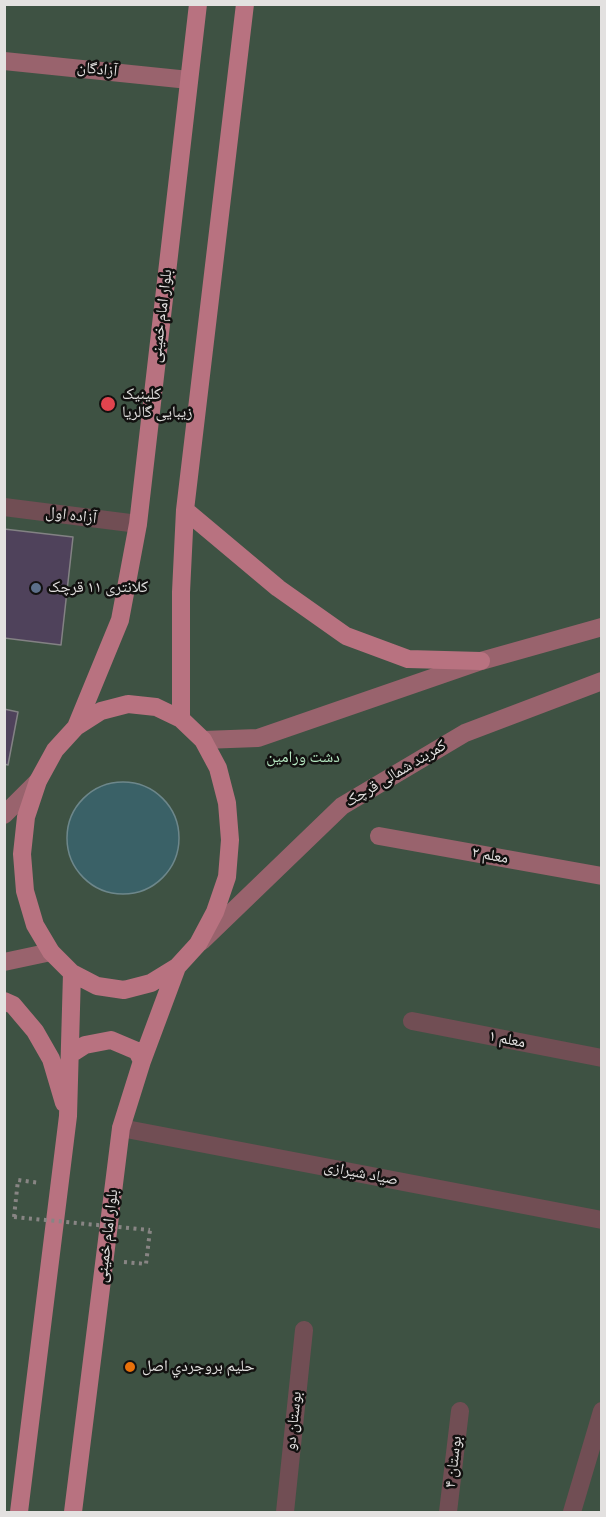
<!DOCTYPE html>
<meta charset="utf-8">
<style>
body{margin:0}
#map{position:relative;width:606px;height:1517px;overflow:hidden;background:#2a2726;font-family:"Titillium Web",sans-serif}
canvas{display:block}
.frame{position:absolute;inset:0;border:6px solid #e3e1e0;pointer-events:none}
</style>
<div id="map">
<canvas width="606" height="1517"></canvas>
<div class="frame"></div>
</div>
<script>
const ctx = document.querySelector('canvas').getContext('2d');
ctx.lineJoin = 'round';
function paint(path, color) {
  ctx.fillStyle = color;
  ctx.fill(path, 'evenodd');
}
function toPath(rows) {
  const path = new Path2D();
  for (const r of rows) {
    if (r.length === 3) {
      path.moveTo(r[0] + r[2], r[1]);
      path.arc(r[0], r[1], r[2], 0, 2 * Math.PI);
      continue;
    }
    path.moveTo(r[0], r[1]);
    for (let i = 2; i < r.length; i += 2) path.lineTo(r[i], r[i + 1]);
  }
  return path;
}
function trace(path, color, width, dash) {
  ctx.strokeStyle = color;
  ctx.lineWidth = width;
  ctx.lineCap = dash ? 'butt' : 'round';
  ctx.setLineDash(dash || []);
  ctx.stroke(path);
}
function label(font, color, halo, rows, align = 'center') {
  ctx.font = font + ' "Titillium Web","Noto Naskh Arabic",sans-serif';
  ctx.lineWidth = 5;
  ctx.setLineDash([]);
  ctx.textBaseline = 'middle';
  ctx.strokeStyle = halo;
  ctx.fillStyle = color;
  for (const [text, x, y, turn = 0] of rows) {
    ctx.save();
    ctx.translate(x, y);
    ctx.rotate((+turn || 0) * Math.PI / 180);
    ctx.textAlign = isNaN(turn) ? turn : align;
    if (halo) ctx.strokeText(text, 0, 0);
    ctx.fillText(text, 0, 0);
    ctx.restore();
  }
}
paint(toPath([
 [5,5,601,5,601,1512,5,1512]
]), '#3e5243');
const water = toPath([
 [123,838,56]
]);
paint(water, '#3a6167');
trace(water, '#6d878b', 1.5);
const building = toPath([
 [4,529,73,537,61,645,4,638,4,529],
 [4,709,18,712,8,765,4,764,4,709]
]);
paint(building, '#4f425b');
trace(building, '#838284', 1.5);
trace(toPath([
 [14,1217,18,1180,40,1183],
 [124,1262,146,1264,150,1230]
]), '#888584', 4, [3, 4.5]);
trace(toPath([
 [4,507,138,524],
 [412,1021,602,1058],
 [121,1128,602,1220],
 [285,1512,304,1330],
 [448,1512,460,1411],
 [572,1512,602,1411]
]), '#714e54', 18);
trace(toPath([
 [4,61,189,80],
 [203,740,258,738,481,661,602,627],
 [4,815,38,781],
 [379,836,602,876],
 [202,941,342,806,465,733,602,681],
 [4,962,51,952]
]), '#99636d', 18);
trace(toPath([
 [185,510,278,588,346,636,408,659,481,661],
 [128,704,156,707,181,719,203,740,218,768,227,803,230,840,227,877,215,912,198,944,177,967,151,983,124,990,97,986,72,973,51,952,35,925,25,891,22,854,26,817,38,781,55,750,76,727,101,711,128,704],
 [181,719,181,592,185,510,245,4],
 [76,727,120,620,138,524,198,4],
 [4,1001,13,1005,35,1031,51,1059,64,1103],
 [71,1054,85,1045,111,1040,137,1051,142,1061],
 [19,1512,68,1116,72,973],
 [73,1512,121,1128,142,1061,177,967]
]), '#b87280', 18);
trace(toPath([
 [14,1217,150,1230]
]), '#888584', 4, [3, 4.5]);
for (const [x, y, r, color] of [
 [108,404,8,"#e0444e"],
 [36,588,6,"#5c6f8a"],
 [130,1367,6,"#e8710a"]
]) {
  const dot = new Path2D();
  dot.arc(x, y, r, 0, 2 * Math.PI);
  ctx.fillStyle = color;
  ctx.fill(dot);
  trace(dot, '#121110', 2);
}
label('16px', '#e3e1e0', '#121110', [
 ["آزادگان",97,70,6],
 ["بلوار امام خمینی",162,316,-83],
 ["آزاده اول",71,516,7],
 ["کمربند شمالی قرچک",396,774,-31],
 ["معلم ۲",490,856,10],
 ["معلم ۱",507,1040,11],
 ["صیاد شیرازی",361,1174,11],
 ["بلوار امام خمینی",108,1236,-83],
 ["بوستان دو",294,1421,-84],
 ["بوستان ۴",454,1462,-83]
]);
label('16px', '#e3e1e0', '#121110', [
 ["کلینیک",122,395],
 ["زیبایی گالریا",122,413],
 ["کلانتری ۱۱ قرچک",48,588],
 ["حليم بروجردي اصل",142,1367]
], 'left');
label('16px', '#b5e8c1', '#121110', [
 ["دشت ورامین",303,758]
]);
</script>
